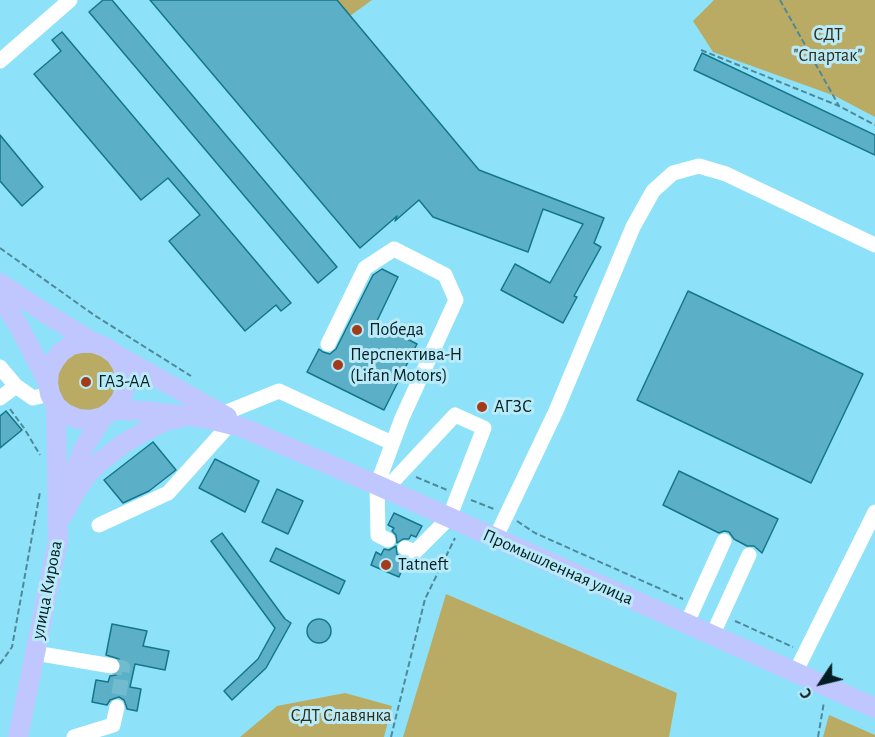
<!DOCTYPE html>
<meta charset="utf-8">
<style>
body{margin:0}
#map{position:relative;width:875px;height:737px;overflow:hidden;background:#8de2f9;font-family:"Alegreya Sans",sans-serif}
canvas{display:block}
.north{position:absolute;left:791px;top:653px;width:60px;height:60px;-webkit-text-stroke:4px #b9eaf8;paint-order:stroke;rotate:235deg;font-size:16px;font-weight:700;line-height:24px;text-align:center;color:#021d23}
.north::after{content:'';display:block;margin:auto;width:21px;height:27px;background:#021d23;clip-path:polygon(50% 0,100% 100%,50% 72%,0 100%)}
</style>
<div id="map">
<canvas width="875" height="737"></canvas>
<div class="north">С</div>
</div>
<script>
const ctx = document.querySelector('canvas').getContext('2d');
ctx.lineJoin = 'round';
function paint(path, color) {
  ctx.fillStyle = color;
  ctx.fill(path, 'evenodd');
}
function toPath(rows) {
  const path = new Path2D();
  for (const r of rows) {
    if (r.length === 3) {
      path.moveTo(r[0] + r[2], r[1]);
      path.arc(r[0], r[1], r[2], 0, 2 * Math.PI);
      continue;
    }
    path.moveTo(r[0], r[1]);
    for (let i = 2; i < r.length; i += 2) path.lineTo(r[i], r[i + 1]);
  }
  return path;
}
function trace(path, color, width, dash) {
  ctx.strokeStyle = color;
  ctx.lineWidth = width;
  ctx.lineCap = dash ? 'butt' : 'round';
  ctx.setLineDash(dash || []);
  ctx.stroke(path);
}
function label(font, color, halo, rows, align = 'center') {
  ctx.font = font + ' "Alegreya Sans",sans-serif';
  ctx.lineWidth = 6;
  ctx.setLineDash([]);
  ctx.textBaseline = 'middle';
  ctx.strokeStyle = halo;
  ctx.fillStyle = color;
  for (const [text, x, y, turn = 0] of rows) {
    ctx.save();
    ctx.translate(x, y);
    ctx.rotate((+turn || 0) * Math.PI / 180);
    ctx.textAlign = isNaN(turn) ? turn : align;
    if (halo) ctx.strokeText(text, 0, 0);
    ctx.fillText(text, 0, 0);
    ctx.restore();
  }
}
paint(toPath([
 [337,0,372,0,350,16],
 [714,0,875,0,875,117,835,96,713,52,693,21],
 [87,381,30],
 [446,594,677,693,669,737,403,737],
 [345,693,392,706,384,737,240,737,277,706],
 [829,715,875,735,875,737,823,737]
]), '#baab64');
const building = toPath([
 [103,0,112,0,337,267,318,283,89,12,103,0],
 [150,0,337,0,479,170,604,218,594,243,601,247,574,296,577,297,563,323,501,290,515,264,550,283,583,224,543,209,528,252,433,217,419,200,395,221,397,216,360,248,150,0],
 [62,32,291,303,281,311,276,305,245,331,169,241,200,215,168,178,141,200,34,74,61,51,52,40,62,32],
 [702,53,875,135,875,155,694,70,702,53],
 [0,135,43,187,22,206,0,181,0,135],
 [382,269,398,277,376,323,417,344,384,410,307,372,319,349,323,352,330,354,336,349,373,275,382,269],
 [688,291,863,374,811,483,637,400,688,291],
 [6,411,22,430,0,448,0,416,6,411],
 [153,442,176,470,149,491,123,503,104,480,153,442],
 [215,459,259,481,245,512,199,488,215,459],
 [679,471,778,519,762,553,754,546,747,546,734,539,729,532,724,531,719,533,663,505,679,471],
 [277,489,303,501,288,534,262,522,277,489],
 [394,513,422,526,416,537,411,535,409,539,403,539,397,543,396,535,392,531,394,528,388,525,394,513],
 [222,533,285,619,291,623,266,668,232,700,224,691,258,659,275,628,211,541,222,533],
 [396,546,397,554,401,557,399,563,404,565,399,577,371,565,376,552,381,555,384,549,389,550,396,546],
 [276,548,345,581,339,594,270,561,276,548],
 [319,631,12],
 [112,624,147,631,143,646,169,651,165,670,135,664,130,687,141,689,137,711,127,709,126,705,124,700,119,697,110,700,107,705,92,702,96,680,108,682,110,676,116,675,121,668,121,663,119,659,106,655,112,624]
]);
paint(building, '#5bb0c7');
trace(building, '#15768b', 1.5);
trace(toPath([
 [112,666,123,668,117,707]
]), '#71bbce', 15, [15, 8]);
trace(toPath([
 [780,0,839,106],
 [701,50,839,106,875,125],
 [0,248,94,315,191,376],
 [10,409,24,428,40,455],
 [416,477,447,490],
 [471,500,494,509],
 [517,521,535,533,683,599],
 [735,621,793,647],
 [0,664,12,647,40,492],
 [391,737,425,599,455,538],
 [818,737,824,702]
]), '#4f8999', 2, [6, 3]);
trace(toPath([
 [0,61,70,0],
 [328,344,365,268,394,249,445,275,456,300,402,418,377,485,378,535,388,540],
 [0,367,16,386,33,398,50,394],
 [0,398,16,386],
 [222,414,279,391,392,443],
 [386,489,455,415,484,428,449,518,415,552,405,548],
 [99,525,168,493,230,424],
 [495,539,556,411,633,227,653,191,673,173,699,166,726,174,875,245],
 [686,625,724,541],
 [712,636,749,555],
 [35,653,112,666],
 [795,673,875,512],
 [74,737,113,725,117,707]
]), '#fff', 15);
trace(toPath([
 [0,283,45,313,94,343],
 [0,296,20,328,48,383],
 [115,354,227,417],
 [113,410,144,411,205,418,241,427,377,485,875,708],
 [69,491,82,451,103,417],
 [64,514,75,492,88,474,101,461,124,443,151,428,168,420,177,419],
 [18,737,58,540,56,406,50,394,48,383,49,371,54,361,61,352,71,345,82,343,94,343,105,347,115,354,122,365,125,376,125,388,121,400,113,410,103,417,91,420,78,419,66,414,56,406]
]), '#c0c7fe', 20);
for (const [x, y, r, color] of [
 [357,330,6,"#a33b1a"],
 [338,365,6,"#a33b1a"],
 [86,382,6,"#a33b1a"],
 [482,407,6,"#a33b1a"],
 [386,565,6,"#a33b1a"]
]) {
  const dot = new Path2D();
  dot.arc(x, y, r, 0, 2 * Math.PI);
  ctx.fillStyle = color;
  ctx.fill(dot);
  trace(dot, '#b9eaf8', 2);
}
label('18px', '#2f2b17', '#b9eaf8', [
 ["СДТ",828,35],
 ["\"Спартак\"",828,56],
 ["СДТ Славянка",341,716]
]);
label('18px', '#021d23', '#b9eaf8', [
 ["Победа",369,330],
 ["Перспектива-Н",350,355],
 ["(Lifan Motors)",350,376],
 ["ГАЗ-АА",98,382],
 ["АГЗС",494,407],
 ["Tatneft",398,565]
], 'left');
label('18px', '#021d23', '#b9eaf8', [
 ["Промышленная улица",558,567,24],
 ["улица Кирова",47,590,-79]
]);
</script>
